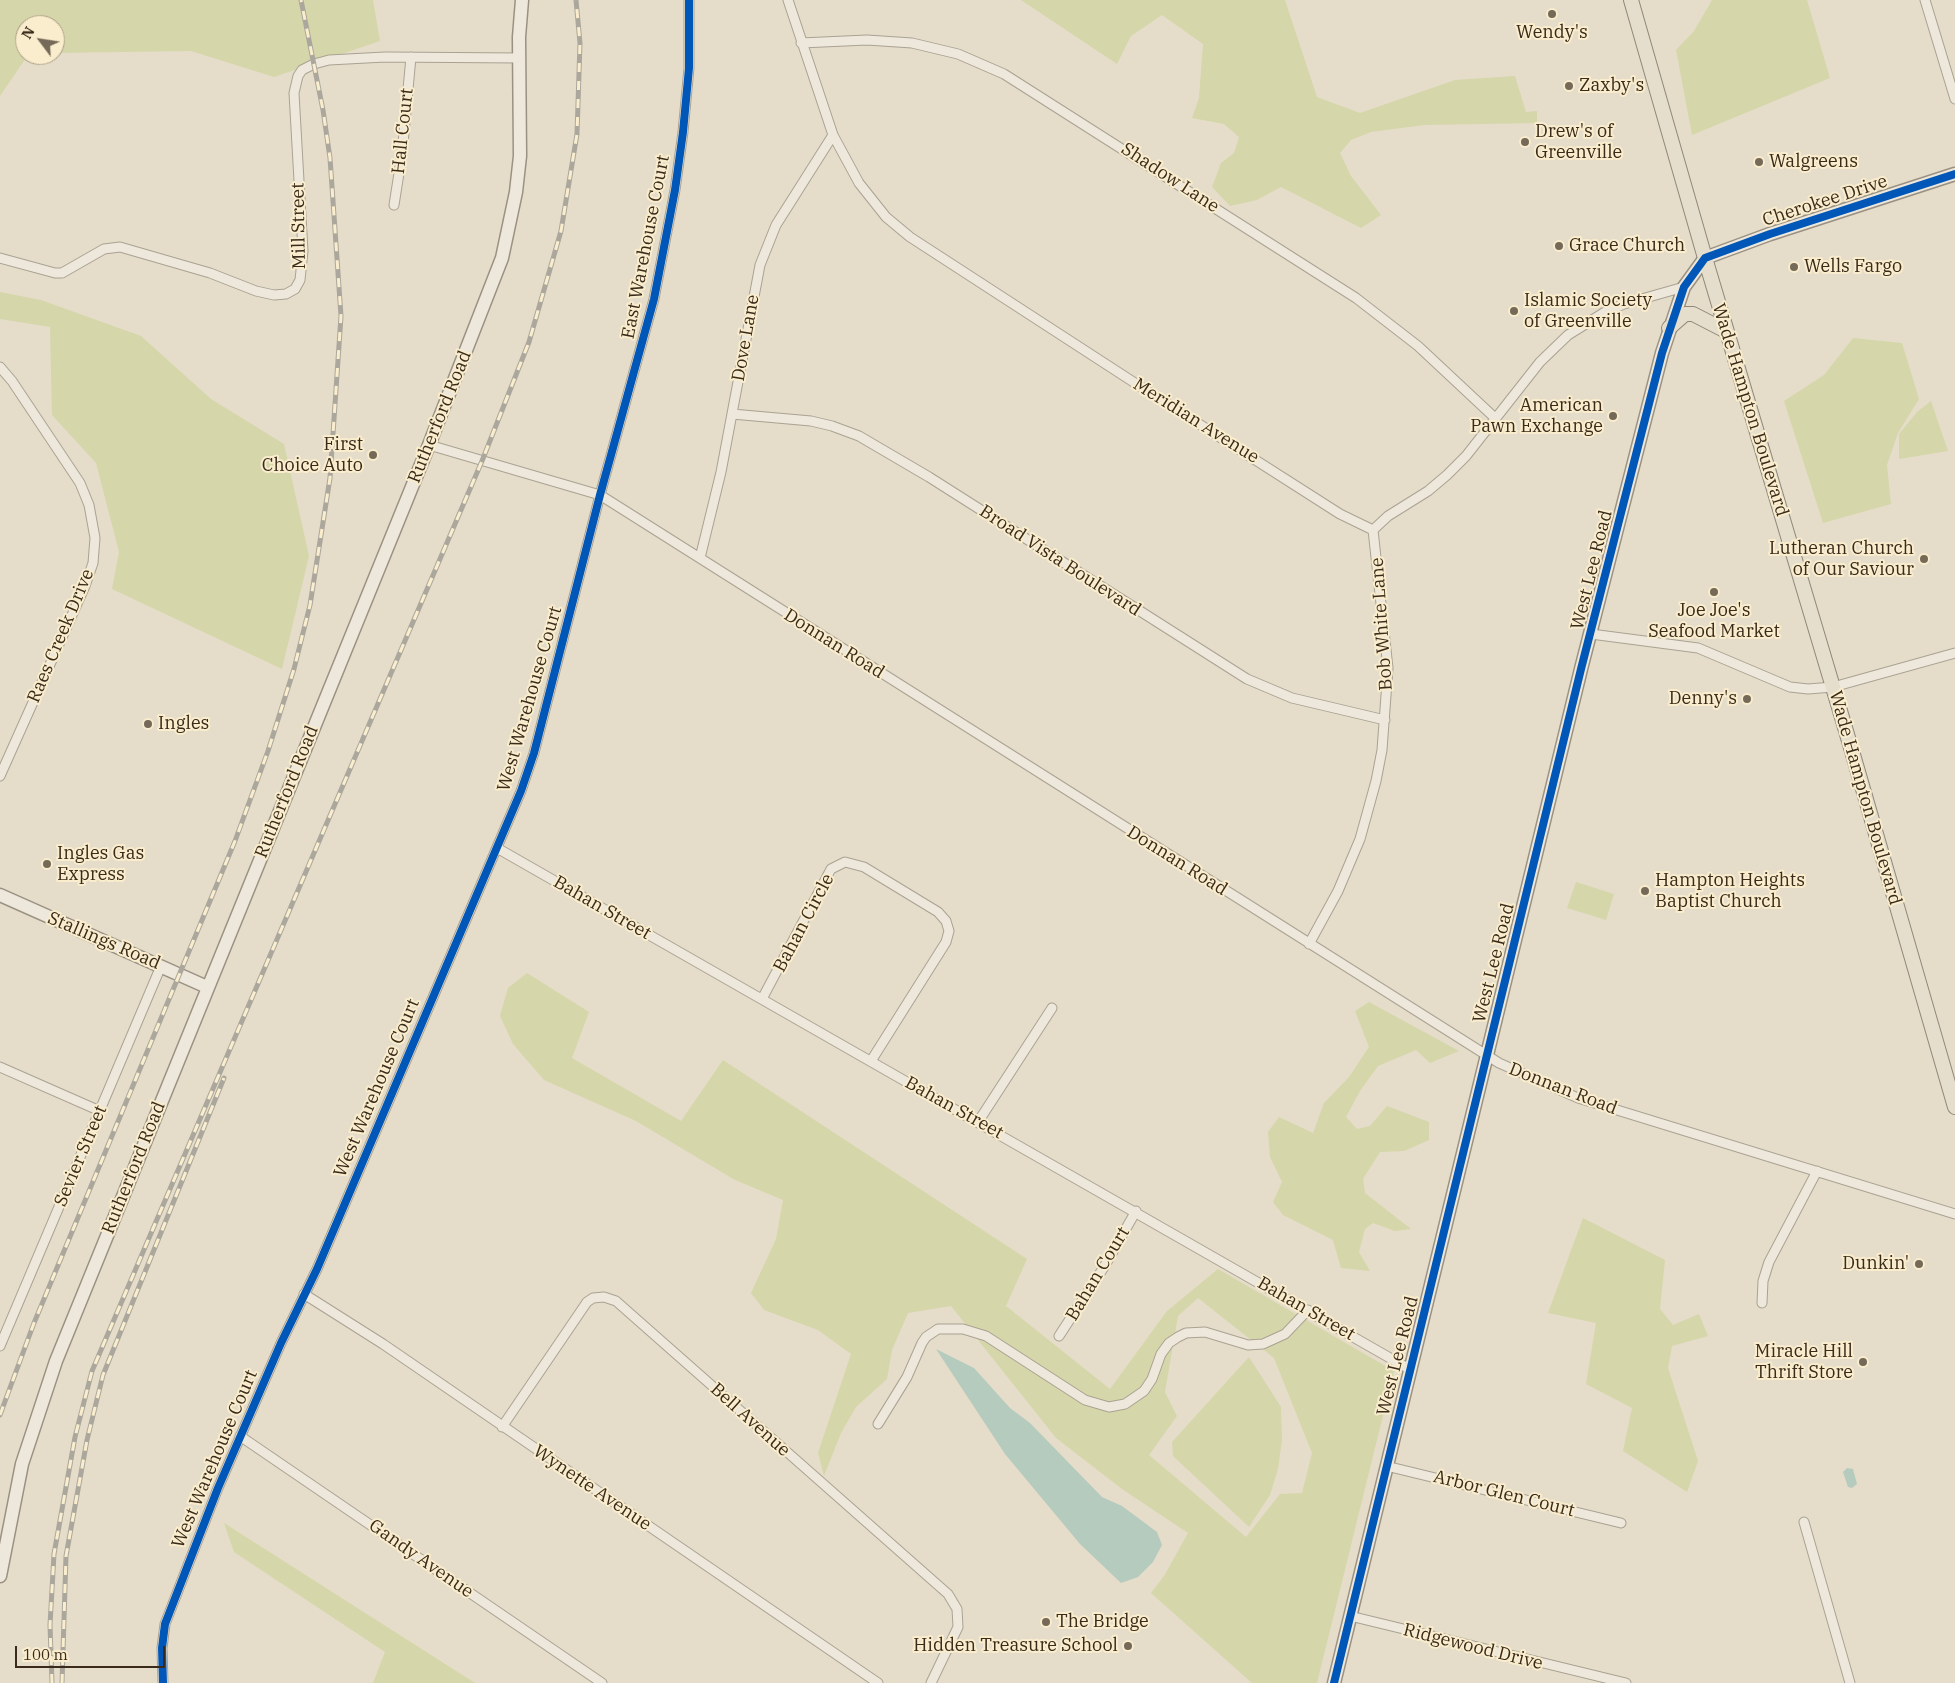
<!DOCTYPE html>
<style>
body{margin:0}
#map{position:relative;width:1955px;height:1683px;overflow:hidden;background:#e5ddc9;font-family:"IBM Plex Serif",serif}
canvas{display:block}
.north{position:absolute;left:15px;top:15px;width:50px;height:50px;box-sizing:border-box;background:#f9edcd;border:1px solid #ac9f85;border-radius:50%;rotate:301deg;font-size:14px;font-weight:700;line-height:20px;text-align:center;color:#392a1a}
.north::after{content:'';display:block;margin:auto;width:18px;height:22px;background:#756957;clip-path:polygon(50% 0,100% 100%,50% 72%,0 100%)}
.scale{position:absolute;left:15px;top:1646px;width:150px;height:22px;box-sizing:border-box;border:2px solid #392a1a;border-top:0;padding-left:6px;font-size:15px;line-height:18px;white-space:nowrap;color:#392a1a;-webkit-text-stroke:4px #f9edcd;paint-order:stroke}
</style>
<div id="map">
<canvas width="1955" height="1683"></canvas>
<div class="north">N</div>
<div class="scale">100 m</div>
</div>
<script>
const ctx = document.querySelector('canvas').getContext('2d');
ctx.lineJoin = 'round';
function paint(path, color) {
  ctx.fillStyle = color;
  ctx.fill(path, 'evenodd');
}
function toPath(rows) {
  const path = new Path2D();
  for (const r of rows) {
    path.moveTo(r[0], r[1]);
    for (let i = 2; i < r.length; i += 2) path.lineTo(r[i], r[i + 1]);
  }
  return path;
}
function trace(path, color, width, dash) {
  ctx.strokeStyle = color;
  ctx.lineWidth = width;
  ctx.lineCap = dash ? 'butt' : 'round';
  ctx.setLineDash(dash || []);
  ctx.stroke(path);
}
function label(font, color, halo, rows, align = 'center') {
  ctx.font = font + ' "IBM Plex Serif",serif';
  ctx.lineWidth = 4;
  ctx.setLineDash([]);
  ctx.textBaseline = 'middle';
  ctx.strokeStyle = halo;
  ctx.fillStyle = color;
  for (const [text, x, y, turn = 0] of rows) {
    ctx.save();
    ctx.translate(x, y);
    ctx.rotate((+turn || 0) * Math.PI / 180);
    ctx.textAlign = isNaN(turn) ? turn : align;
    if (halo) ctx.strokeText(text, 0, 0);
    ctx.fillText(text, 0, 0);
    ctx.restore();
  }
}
paint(toPath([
 [0,0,373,0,380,41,274,77,191,51,55,53,55,25,25,25,25,55,28,55,0,96],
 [1021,0,1285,0,1317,97,1360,113,1455,80,1515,76,1526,112,1537,111,1537,123,1424,125,1371,132,1351,140,1340,153,1351,176,1381,215,1361,228,1281,187,1257,200,1230,206,1212,187,1221,163,1234,153,1239,137,1224,124,1192,118,1199,98,1203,44,1162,15,1131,36,1117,64],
 [1712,0,1807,0,1830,78,1692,135,1676,50,1694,31],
 [0,292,41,300,141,336,211,399,284,444,309,556,282,669,112,589,119,552,96,463,52,415,50,327,0,319],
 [1853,338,1902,343,1919,399,1898,433,1887,465,1891,504,1823,523,1784,401,1824,375],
 [1931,401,1948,451,1899,459,1899,434,1917,412],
 [1576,882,1614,894,1606,920,1567,908],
 [527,973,589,1012,572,1058,681,1121,723,1060,1027,1259,1006,1306,1110,1389,1167,1311,1218,1269,1394,1371,1317,1683,1252,1683,1151,1593,1164,1576,1188,1533,1122,1489,1056,1438,951,1306,908,1313,892,1350,887,1379,856,1407,841,1433,824,1476,818,1453,851,1354,818,1330,764,1310,751,1293,776,1239,783,1200,735,1180,636,1121,544,1080,513,1044,500,1016,508,988],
 [1198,1298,1274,1358,1312,1453,1302,1493,1280,1494,1246,1537,1149,1455,1177,1416,1165,1392,1178,1316],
 [1369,1002,1459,1051,1430,1063,1416,1050,1378,1066,1360,1091,1346,1117,1357,1129,1370,1126,1387,1106,1429,1122,1429,1140,1404,1151,1380,1152,1363,1179,1365,1193,1411,1229,1395,1231,1373,1223,1365,1229,1359,1252,1370,1271,1341,1268,1333,1240,1283,1215,1273,1202,1282,1182,1270,1157,1268,1132,1279,1117,1313,1133,1324,1103,1349,1077,1369,1047,1355,1011],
 [1583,1218,1665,1260,1660,1309,1673,1325,1699,1314,1708,1336,1672,1346,1668,1368,1698,1461,1687,1492,1623,1451,1632,1408,1586,1384,1596,1323,1548,1313],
 [1249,1357,1281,1407,1282,1440,1278,1469,1270,1495,1249,1527,1173,1456,1172,1442],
 [224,1523,475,1683,373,1683,385,1652,234,1552]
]), '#d5d6aa');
paint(toPath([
 [936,1349,974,1368,1010,1408,1030,1423,1102,1497,1122,1506,1157,1532,1162,1545,1153,1562,1138,1577,1121,1583,1080,1544,1005,1454],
 [1847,1468,1853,1469,1857,1484,1852,1488,1848,1487,1843,1472]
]), '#b5cbbe');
const street = toPath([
 [788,0,833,135,859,183,886,217,910,237,1138,385,1340,514,1373,530],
 [1925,0,1955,99],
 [801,43,867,40,912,43,958,54,1004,74,1356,298,1418,346,1495,418],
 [394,205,402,154,411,57],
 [0,258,55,273,62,273,104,249,120,247,210,273,256,291,274,295,286,294,295,289,300,280,303,251,294,93,298,76,302,70,314,64,329,60,385,57,520,58],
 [0,367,12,381,80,483,89,505,95,538,93,563,85,586,0,776],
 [732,414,811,421,832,426,859,436,929,477,1247,679,1292,698,1385,720],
 [429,445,600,495,1499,1063,1578,1098,1955,1214],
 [1373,530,1388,516,1428,491,1447,475,1466,456,1540,362,1568,335,1605,312,1624,304,1684,287],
 [700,558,721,472,760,265,776,225,833,135],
 [1591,634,1698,648,1790,687,1808,689,1833,687,1955,653],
 [497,848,1411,1370],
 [1309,944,1338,891,1360,839,1376,781,1382,750,1388,668,1373,530],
 [762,999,831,869,845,862,864,867,938,912,946,921,949,931,946,942,871,1061],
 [0,1067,100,1111],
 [978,1122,1052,1008],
 [304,1294,383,1344,878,1683],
 [1762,1303,1763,1281,1769,1262,1817,1171],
 [1059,1336,1104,1267,1136,1211],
 [0,1346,161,966],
 [878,1424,907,1377,922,1343,926,1337,938,1329,963,1329,986,1336,1085,1400,1109,1407,1125,1404,1144,1391,1152,1379,1161,1354,1169,1343,1178,1337,1186,1333,1205,1332,1248,1345,1263,1344,1285,1334,1308,1310],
 [502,1427,587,1302,593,1298,604,1297,616,1301,948,1594,957,1609,958,1627,931,1683],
 [240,1436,602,1683],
 [1386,1466,1621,1523],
 [1804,1522,1850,1683],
 [1350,1616,1626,1683],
 [163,1683,162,1648,165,1624,218,1488,281,1343,317,1269,521,791,534,753,600,495,654,299,675,190,683,132,689,68,689,0]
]);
const secondary = toPath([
 [0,895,207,987],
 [0,1576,22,1464,56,1361,429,445,502,258,516,192,520,156,519,37,522,0],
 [1334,1683,1581,669,1662,353,1684,287,1705,258,1770,234,1955,174]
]);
const primary = toPath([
 [1631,0,1705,258,1852,751,1955,1107],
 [1669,328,1685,314,1693,314,1726,331]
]);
trace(street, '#aaa293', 11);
trace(secondary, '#9a9183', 15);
trace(primary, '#8f8779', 16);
trace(street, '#ede8db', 9);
trace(secondary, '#ede8db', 12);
trace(primary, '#e5decc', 14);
const rail = toPath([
 [0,1415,34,1323,235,841,268,751,294,669,310,605,330,478,341,316,330,158,323,110,301,0],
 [52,1683,50,1625,54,1554,75,1437,92,1371,482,461,529,342,561,231,577,134,580,43,576,0],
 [62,1683,66,1556,87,1440,103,1375,224,1078]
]);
trace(rail, '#aba79c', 5);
trace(rail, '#f9edcd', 3, [9]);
trace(toPath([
 [163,1683,162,1648,165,1624,218,1488,281,1343,317,1269,521,791,534,753,600,495,654,299,675,190,683,132,689,68,689,0],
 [1334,1683,1581,669,1662,353,1684,287,1705,258,1770,234,1955,174]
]), '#0057b8', 8);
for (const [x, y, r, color] of [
 [1552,14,5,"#756957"],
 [1569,86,5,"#756957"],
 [1525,142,5,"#756957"],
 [1759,162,5,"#756957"],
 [1559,246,5,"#756957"],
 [1794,267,5,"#756957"],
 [1514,311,5,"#756957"],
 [1613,416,5,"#756957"],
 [373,455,5,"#756957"],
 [1924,559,5,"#756957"],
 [1714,592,5,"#756957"],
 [1747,699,5,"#756957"],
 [148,724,5,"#756957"],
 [47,864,5,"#756957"],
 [1645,891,5,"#756957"],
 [1919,1264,5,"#756957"],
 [1863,1362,5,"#756957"],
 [1046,1622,5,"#756957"],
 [1128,1646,5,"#756957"]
]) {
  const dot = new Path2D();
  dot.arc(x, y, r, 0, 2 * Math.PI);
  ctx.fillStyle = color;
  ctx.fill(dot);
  trace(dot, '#f9edcd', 2);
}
label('18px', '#392a1a', '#f9edcd', [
 ["Wendy's",1552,33,"center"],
 ["Zaxby's",1579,86],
 ["Drew's of",1535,132],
 ["Greenville",1535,153],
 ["Walgreens",1769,162],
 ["Grace Church",1569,246],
 ["Wells Fargo",1804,267],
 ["Islamic Society",1524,301],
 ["of Greenville",1524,322],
 ["American",1603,406,"right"],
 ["Pawn Exchange",1603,427,"right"],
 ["First",363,445,"right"],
 ["Choice Auto",363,466,"right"],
 ["Lutheran Church",1914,549,"right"],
 ["of Our Saviour",1914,570,"right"],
 ["Joe Joe's",1714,611,"center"],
 ["Seafood Market",1714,632,"center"],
 ["Denny's",1737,699,"right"],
 ["Ingles",158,724],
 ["Ingles Gas",57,854],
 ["Express",57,875],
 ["Hampton Heights",1655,881],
 ["Baptist Church",1655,902],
 ["Dunkin'",1909,1264,"right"],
 ["Miracle Hill",1853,1352,"right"],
 ["Thrift Store",1853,1373,"right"],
 ["The Bridge",1056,1622],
 ["Hidden Treasure School",1118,1646,"right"]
], 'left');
label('18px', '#392a1a', '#f9edcd', [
 ["Hall Court",403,131,-84],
 ["Shadow Lane",1170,178,33],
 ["Cherokee Drive",1825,201,-18],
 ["Mill Street",299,226,-91],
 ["East Warehouse Court",646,247,-79],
 ["Dove Lane",746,338,-80],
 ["Wade Hampton Boulevard",1750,410,73],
 ["Rutherford Road",440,417,-68],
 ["Meridian Avenue",1196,421,32],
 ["Broad Vista Boulevard",1060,561,33],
 ["West Lee Road",1592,570,-76],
 ["Bob White Lane",1382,624,-94],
 ["Raes Creek Drive",61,636,-67],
 ["Donnan Road",834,644,32],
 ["West Warehouse Court",530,699,-74],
 ["Rutherford Road",287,792,-68],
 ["Wade Hampton Boulevard",1865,798,74],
 ["Donnan Road",1177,861,32],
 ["Bahan Street",602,908,30],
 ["Bahan Circle",804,923,-62],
 ["Stallings Road",104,941,23],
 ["West Lee Road",1494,963,-76],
 ["West Warehouse Court",377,1088,-67],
 ["Donnan Road",1563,1089,21],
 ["Bahan Street",954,1108,29],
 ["Sevier Street",81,1156,-67],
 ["Rutherford Road",134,1168,-68],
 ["Bahan Court",1098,1274,-59],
 ["Bahan Street",1306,1309,30],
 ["West Lee Road",1398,1356,-76],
 ["Bell Avenue",750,1420,42],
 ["West Warehouse Court",215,1459,-67],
 ["Wynette Avenue",592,1488,34],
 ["Arbor Glen Court",1504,1494,14],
 ["Gandy Avenue",421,1559,35],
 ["Ridgewood Drive",1473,1647,14]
]);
</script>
